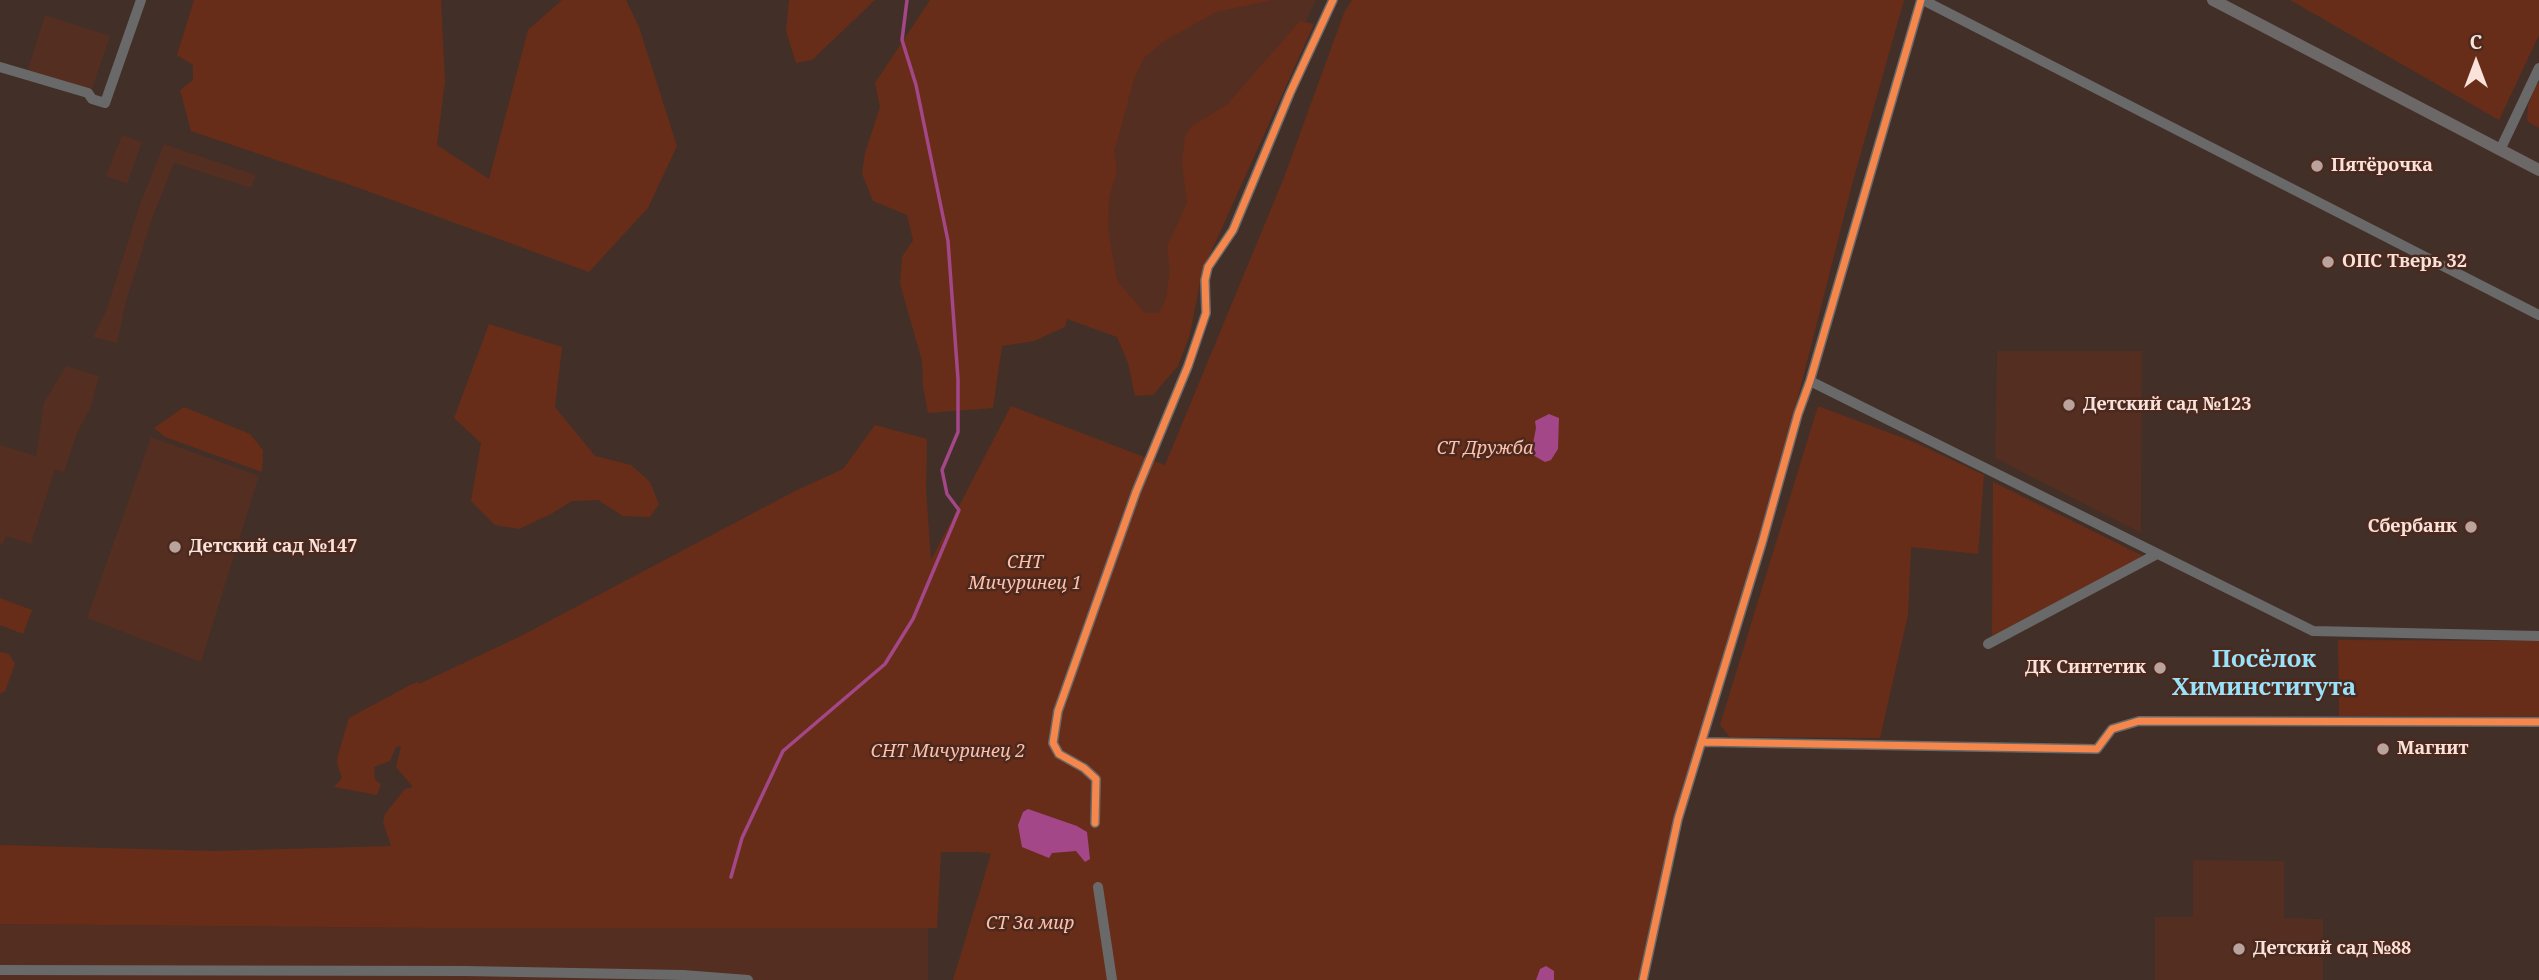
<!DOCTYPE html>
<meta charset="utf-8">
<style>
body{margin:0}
#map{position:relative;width:2539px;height:980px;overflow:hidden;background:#422f28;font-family:"Noto Serif",serif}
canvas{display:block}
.north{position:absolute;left:2441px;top:28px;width:70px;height:70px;-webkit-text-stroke:5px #4c291e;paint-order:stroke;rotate:0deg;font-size:19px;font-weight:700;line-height:28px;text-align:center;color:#f9e2da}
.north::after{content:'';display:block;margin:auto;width:24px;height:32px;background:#f9e2da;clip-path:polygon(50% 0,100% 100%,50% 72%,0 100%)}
</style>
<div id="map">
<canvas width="2539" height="980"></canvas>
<div class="north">С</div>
</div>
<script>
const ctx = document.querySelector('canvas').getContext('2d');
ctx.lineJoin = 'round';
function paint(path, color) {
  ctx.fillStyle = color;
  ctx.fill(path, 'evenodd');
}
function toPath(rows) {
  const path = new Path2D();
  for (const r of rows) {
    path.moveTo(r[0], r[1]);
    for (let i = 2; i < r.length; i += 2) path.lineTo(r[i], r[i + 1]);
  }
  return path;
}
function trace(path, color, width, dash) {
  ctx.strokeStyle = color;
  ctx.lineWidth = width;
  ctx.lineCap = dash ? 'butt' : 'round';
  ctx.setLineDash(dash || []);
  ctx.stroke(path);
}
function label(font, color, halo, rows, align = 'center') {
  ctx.font = font + ' "Noto Serif",serif';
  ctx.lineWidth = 5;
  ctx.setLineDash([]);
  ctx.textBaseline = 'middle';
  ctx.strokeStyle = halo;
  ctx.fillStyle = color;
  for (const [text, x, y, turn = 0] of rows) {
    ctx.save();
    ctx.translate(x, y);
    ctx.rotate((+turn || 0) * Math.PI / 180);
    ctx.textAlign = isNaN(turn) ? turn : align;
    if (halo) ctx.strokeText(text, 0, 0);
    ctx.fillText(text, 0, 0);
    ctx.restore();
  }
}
paint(toPath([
 [965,0,1316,0,1161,343,995,272],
 [45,15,110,36,91,92,27,72],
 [122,135,142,142,127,184,106,176],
 [164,144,256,175,251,188,174,163,152,219,127,298,117,343,93,337,106,311,140,204],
 [1997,351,2142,351,2141,533,1995,458],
 [66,366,99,376,90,409,77,433,64,472,55,470,31,544,6,536,3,544,0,543,0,445,36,456,44,402],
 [151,437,259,476,201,662,87,618],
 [2193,860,2284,861,2284,918,2323,919,2323,980,2155,980,2155,917,2193,917],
 [0,924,433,928,928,928,928,980,0,980]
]), '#542e21');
paint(toPath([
 [194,0,441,0,445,81,437,145,489,179,528,30,562,0,626,0,639,27,677,146,648,208,589,272,362,189,191,131,180,90,193,80,193,65,177,55],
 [789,0,875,0,812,60,796,63,786,31],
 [930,0,1273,0,1216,12,1164,41,1144,58,1134,79,1114,152,1117,171,1109,198,1108,230,1117,281,1145,313,1159,313,1166,300,1170,270,1167,247,1187,203,1182,163,1185,137,1192,126,1227,105,1300,21,1314,24,1202,272,1190,334,1178,366,1153,395,1135,396,1128,363,1117,337,1067,319,1065,327,1034,341,1002,346,993,408,928,413,923,386,922,361,900,284,902,257,913,240,907,215,873,201,862,174,865,153,880,107,875,83],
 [1352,0,1904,0,1853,181,1754,570,1679,811,1641,980,953,980,991,854,980,852,941,852,937,928,433,928,0,924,0,845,213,851,391,846,383,822,385,814,405,789,413,787,396,767,401,746,396,747,390,761,374,767,375,780,381,784,377,795,334,787,342,778,337,763,338,755,349,718,410,685,418,682,419,684,521,636,795,491,843,469,875,425,927,439,926,489,931,560,1011,406,1165,465,1283,180,1344,13],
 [2290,0,2539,0,2539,35,2499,120],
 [2539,82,2539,128,2527,121,2528,106,2534,89],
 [489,324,562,347,555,407,595,456,631,465,650,482,659,504,650,517,623,516,598,500,572,501,551,514,519,529,495,525,471,501,481,443,454,418],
 [1818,406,1914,442,1984,475,1978,554,1911,547,1908,615,1880,738,1730,737,1720,725],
 [184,407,250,434,263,450,262,472,165,437,154,428],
 [1993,482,2143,556,1992,636],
 [0,598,32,610,23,634,0,625],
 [2338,640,2539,641,2539,717,2339,716],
 [0,652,9,654,15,664,5,691,0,694]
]), '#682d18');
paint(toPath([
 [1549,414,1559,418,1558,449,1551,460,1545,462,1531,454,1536,428,1535,421],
 [1028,809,1077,826,1087,832,1090,859,1085,862,1076,851,1052,853,1049,858,1022,847,1018,825,1023,812],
 [1546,966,1554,971,1554,980,1536,980,1540,969]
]), '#a34788');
trace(toPath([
 [731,877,742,838,783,751,885,664,913,619,959,510,947,494,942,470,958,432,958,379,948,241,916,85,902,40,907,0]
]), '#a34788', 3.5);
trace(toPath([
 [1923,0,2539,315],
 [0,67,88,93,92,99,105,103,141,0],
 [2500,150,2539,68],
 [1810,381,2313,631,2539,636],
 [1988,644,2157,554],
 [1702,742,2097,749,2112,729,2139,721,2539,722],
 [1095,823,1096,779,1084,768,1059,754,1053,743,1058,711,1136,492,1188,366,1206,313,1205,280,1208,267,1233,230,1290,93,1333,0],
 [1098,887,1112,980],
 [0,970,466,971,683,975,748,980],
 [1643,980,1678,819,1762,543,1798,414,1810,381,1921,0]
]), '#696969', 10);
trace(toPath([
 [2213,0,2539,170]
]), '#6c6867', 12);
trace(toPath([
 [1702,742,2097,749,2112,729,2139,721,2539,722],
 [1095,823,1096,779,1084,768,1059,754,1053,743,1058,711,1136,492,1188,366,1206,313,1205,280,1208,267,1233,230,1290,93,1333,0],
 [1643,980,1678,819,1762,543,1798,414,1810,381,1921,0]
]), '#f5874c', 7);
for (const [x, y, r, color] of [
 [2317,166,7,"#b9a39c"],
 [2328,262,7,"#b9a39c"],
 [2069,405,7,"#b9a39c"],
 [2471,527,7,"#b9a39c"],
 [175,547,7,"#b9a39c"],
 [2160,668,7,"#b9a39c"],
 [2383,749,7,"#b9a39c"],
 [2239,949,7,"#b9a39c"]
]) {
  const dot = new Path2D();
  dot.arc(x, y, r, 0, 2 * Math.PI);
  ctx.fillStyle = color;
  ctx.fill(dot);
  trace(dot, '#4c291e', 2.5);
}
label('bold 18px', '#f9e2da', '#4c291e', [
 ["Пятёрочка",2331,166],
 ["ОПС Тверь 32",2342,262],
 ["Детский сад №123",2083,405],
 ["Сбербанк",2457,527,"right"],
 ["Детский сад №147",189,547],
 ["ДК Синтетик",2146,668,"right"],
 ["Магнит",2397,749],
 ["Детский сад №88",2253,949]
], 'left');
label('italic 18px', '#fcc0ac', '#4c291e', [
 ["СТ Дружба",1485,449],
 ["СНТ",1025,563],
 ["Мичуринец 1",1025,584],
 ["СНТ Мичуринец 2",948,752],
 ["СТ За мир",1030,924]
]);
label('bold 24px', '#99e3fa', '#4c291e', [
 ["Посёлок",2264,660],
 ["Химинститута",2264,688]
]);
</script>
